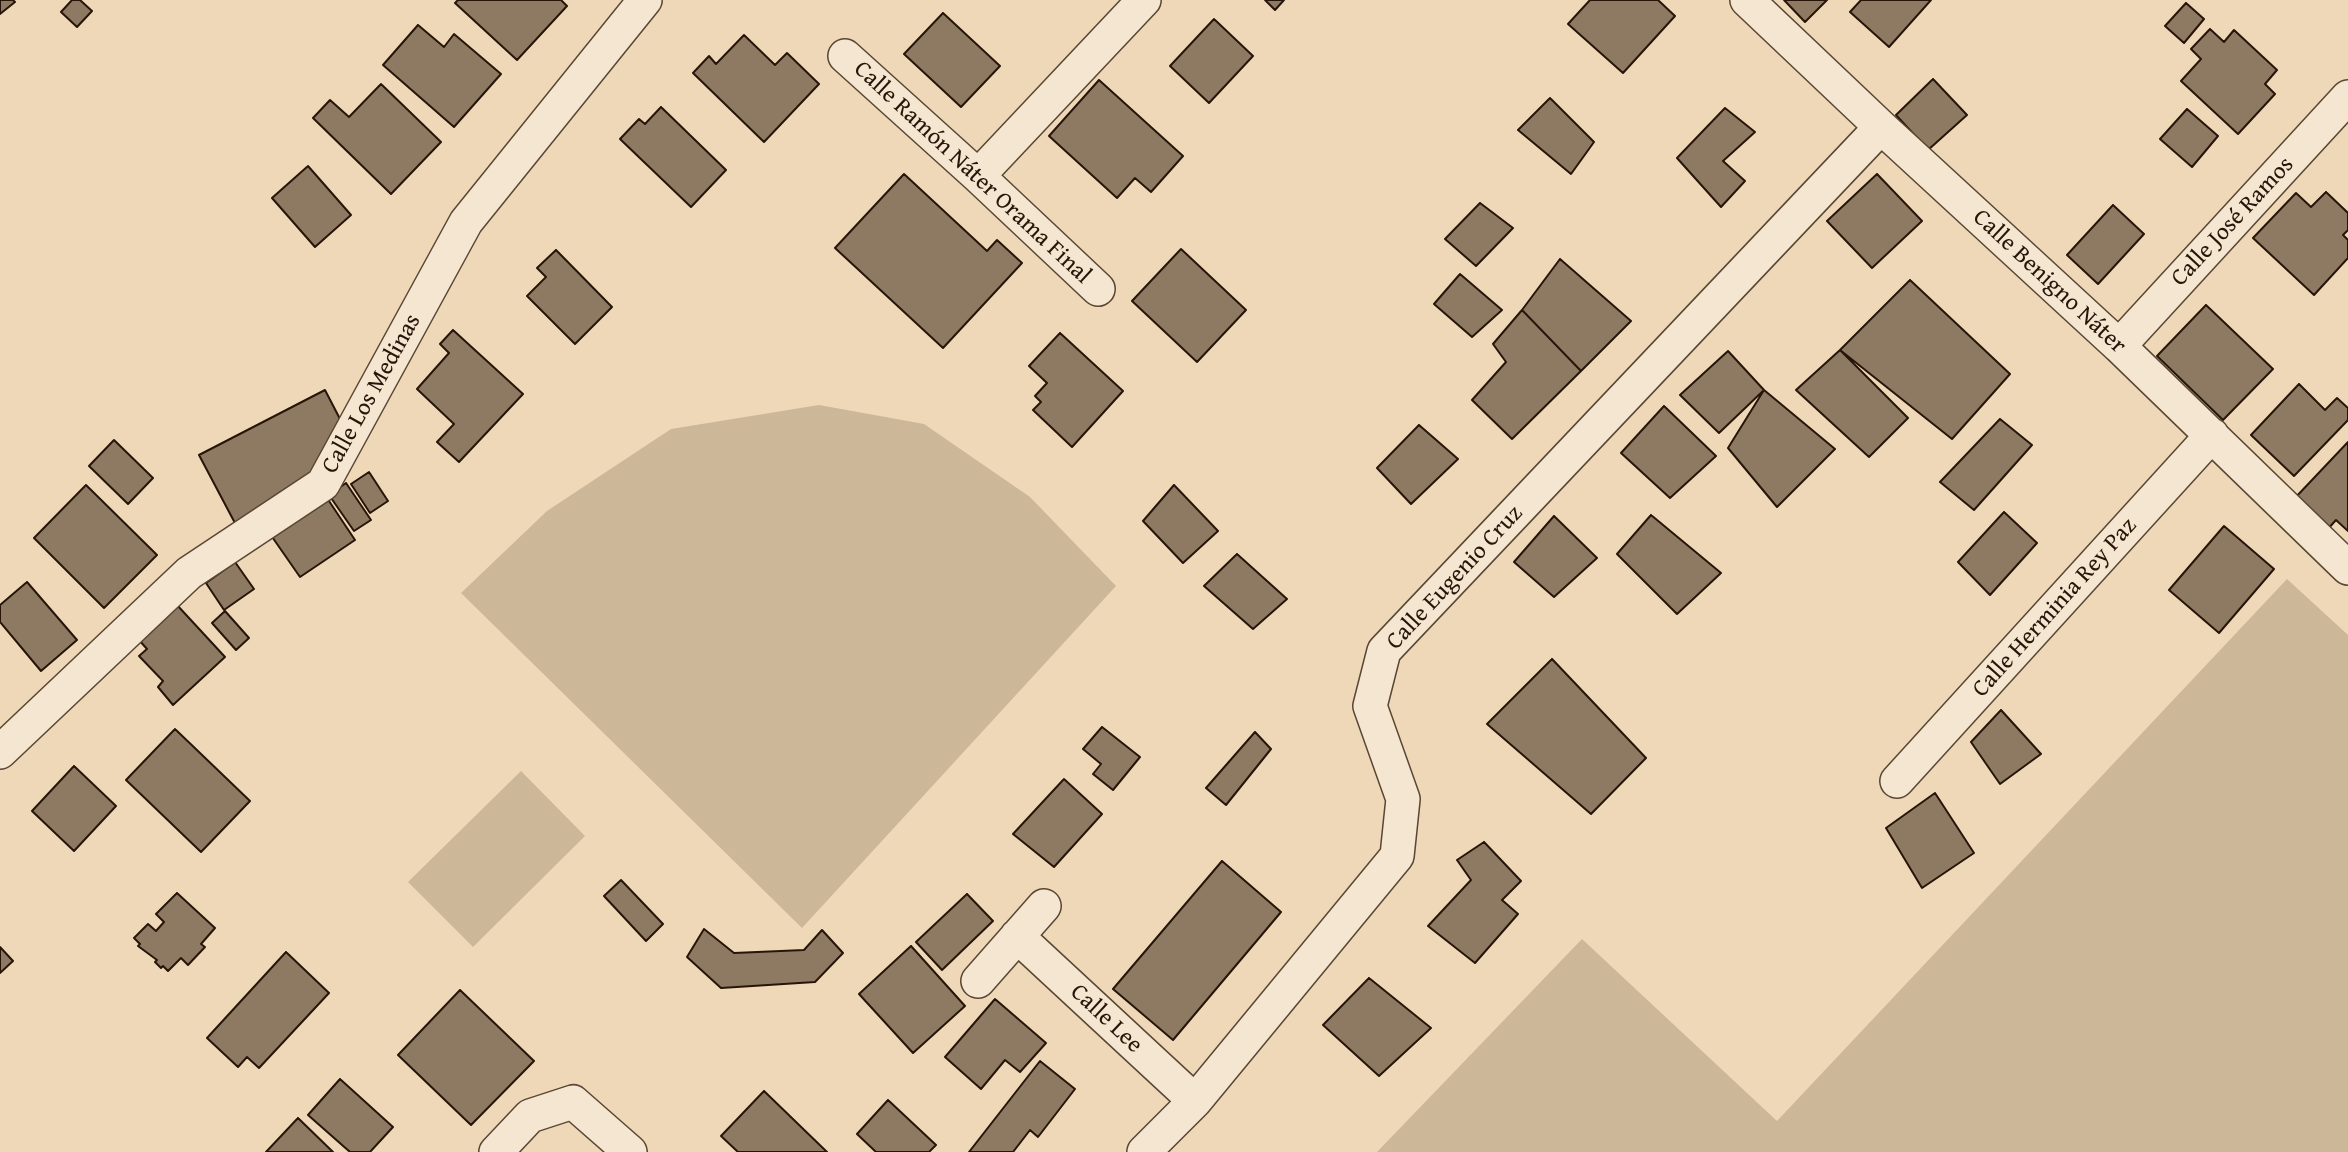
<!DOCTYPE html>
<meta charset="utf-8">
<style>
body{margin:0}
canvas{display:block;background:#eed8b7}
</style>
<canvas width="2348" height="1152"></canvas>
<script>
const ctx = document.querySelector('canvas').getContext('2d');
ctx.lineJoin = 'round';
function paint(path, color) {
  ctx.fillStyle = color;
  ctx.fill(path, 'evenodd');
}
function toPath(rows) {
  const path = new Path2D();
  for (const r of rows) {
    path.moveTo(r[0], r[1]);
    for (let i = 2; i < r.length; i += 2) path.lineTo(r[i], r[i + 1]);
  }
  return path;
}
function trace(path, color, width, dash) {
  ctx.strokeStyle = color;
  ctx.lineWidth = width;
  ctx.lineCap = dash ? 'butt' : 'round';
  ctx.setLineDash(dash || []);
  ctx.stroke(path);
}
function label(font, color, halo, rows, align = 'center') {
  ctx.font = font + ' "Gentium Book Plus",serif';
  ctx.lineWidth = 5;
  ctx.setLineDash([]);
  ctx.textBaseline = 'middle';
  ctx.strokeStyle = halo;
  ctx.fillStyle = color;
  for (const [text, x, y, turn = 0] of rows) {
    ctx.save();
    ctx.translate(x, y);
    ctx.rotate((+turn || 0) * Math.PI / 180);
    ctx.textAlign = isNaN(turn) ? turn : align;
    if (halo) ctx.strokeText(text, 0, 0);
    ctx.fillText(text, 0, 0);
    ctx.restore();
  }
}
paint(toPath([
 [819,405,924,424,1030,497,1116,586,802,928,461,593,547,511,671,429],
 [2287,579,2348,635,2348,1152,1377,1152,1582,939,1777,1121],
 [521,771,585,836,473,947,408,882]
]), '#ccb799');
const building = toPath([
 [0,0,13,0,15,2,0,14,0,0],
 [72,0,80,0,92,11,77,27,61,12,72,0],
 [458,0,561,0,567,6,517,60,455,3,458,0],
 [1265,0,1284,0,1275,10,1265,0],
 [1590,0,1658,0,1675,16,1623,73,1568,24,1590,0],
 [1784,0,1827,0,1805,22,1784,0],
 [1861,0,1931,0,1889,47,1850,12,1861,0],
 [2186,3,2204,19,2184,43,2165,26,2186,3],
 [943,13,1000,66,961,107,904,54,943,13],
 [1214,19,1253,56,1209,103,1170,66,1214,19],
 [418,25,444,47,454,34,501,74,454,127,383,65,418,25],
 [2210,29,2224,42,2234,30,2277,70,2265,84,2275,94,2238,134,2181,81,2201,59,2191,49,2210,29],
 [744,35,775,65,787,53,819,84,764,142,693,73,709,56,716,64,744,35],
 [1933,79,1967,115,1928,150,1896,115,1933,79],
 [1099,80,1183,156,1151,192,1135,178,1117,198,1049,136,1099,80],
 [381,84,441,142,391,194,313,118,330,100,349,117,381,84],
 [1550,98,1594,142,1571,174,1518,130,1550,98],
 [661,107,726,170,691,207,620,139,639,119,645,124,661,107],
 [1725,108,1755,132,1723,161,1745,181,1721,207,1677,158,1725,108],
 [2187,109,2218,136,2192,167,2160,139,2187,109],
 [308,166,351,215,315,247,272,198,308,166],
 [904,174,987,251,997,240,1022,263,943,348,835,248,904,174],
 [1877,174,1922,221,1872,268,1827,221,1877,174],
 [2326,192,2348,213,2348,230,2343,235,2348,240,2348,258,2314,295,2253,238,2296,193,2311,207,2326,192],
 [1480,203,1513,228,1476,266,1445,239,1480,203],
 [2113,205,2144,234,2098,284,2067,255,2113,205],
 [1181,249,1246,310,1197,362,1132,301,1181,249],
 [556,250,612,307,575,344,527,296,546,277,537,268,556,250],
 [1560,259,1631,321,1581,371,1522,310,1560,259],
 [1460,274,1502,310,1472,337,1434,304,1460,274],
 [1910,280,2010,374,1952,439,1840,350,1910,280],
 [2206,305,2273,369,2223,420,2157,356,2206,305],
 [1522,310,1581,371,1512,439,1472,400,1506,362,1493,344,1522,310],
 [453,330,523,394,459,462,437,442,454,424,417,389,449,353,440,344,453,330],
 [1060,333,1123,391,1072,447,1033,410,1041,402,1035,396,1047,383,1029,366,1060,333],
 [1840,350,1908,418,1869,457,1796,390,1840,350],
 [1728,351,1764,390,1719,433,1680,395,1728,351],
 [2299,384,2325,410,2337,398,2348,408,2348,420,2294,476,2251,435,2299,384],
 [325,390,340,419,310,486,236,525,199,455,325,390],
 [1764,390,1835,449,1777,507,1728,448,1764,390],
 [1664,406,1716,456,1670,498,1621,453,1664,406],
 [2000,419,2032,445,1974,510,1940,482,2000,419],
 [1419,425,1458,459,1411,504,1377,468,1419,425],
 [114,440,153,478,128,504,89,466,114,440],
 [2348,442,2348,531,2336,520,2327,530,2294,499,2348,442],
 [369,472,388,501,370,513,351,484,369,472],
 [346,483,371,520,354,531,329,495,346,483],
 [86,485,157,555,104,608,34,538,86,485],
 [1174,485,1218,531,1183,563,1143,521,1174,485],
 [325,495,355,540,300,577,268,531,325,495],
 [2004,512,2037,543,1990,595,1958,562,2004,512],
 [1651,515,1721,573,1677,614,1617,554,1651,515],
 [1554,516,1597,558,1554,597,1514,562,1554,516],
 [2224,526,2274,569,2219,633,2169,590,2224,526],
 [1237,554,1287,599,1253,629,1204,586,1237,554],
 [235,562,254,589,224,610,206,583,235,562],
 [27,582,77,640,41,671,0,622,0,605,27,582],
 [177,605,225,657,173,705,158,687,163,681,139,656,147,649,139,640,177,605],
 [225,611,249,638,236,650,212,623,225,611],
 [1552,659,1646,758,1591,814,1487,724,1552,659],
 [2001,710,2041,754,2000,784,1971,742,2001,710],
 [1102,727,1140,757,1113,790,1093,774,1101,764,1083,749,1102,727],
 [175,729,250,801,201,852,126,780,175,729],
 [1255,732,1271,749,1226,805,1206,788,1255,732],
 [74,766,116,806,74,851,32,811,74,766],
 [1064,779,1102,814,1054,867,1013,834,1064,779],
 [1935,793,1974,853,1922,888,1886,828,1935,793],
 [1484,842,1521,881,1502,900,1518,914,1475,963,1428,926,1471,880,1457,860,1484,842],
 [1222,861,1281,912,1173,1040,1113,989,1222,861],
 [621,880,663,924,646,941,604,896,621,880],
 [177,893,215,928,201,944,205,947,188,965,181,958,168,971,163,966,161,968,155,962,157,960,138,946,140,944,134,938,148,924,156,931,164,922,156,914,177,893],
 [967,894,993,921,942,970,916,942,967,894],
 [704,929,734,953,804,950,822,930,843,953,815,982,721,988,687,957,704,929],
 [911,946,965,1006,913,1053,859,994,911,946],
 [0,947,13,961,0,973,0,947],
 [286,952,329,993,259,1068,247,1057,238,1067,207,1038,286,952],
 [1369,978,1431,1028,1379,1076,1323,1025,1369,978],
 [460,990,534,1061,471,1125,398,1055,460,990],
 [995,999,1046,1043,1020,1072,1005,1060,981,1089,945,1057,995,999],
 [1040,1061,1075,1089,1038,1137,1030,1130,1013,1152,969,1152,1040,1061],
 [340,1079,393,1127,370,1152,350,1152,308,1115,340,1079],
 [764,1091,827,1152,738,1152,721,1136,764,1091],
 [888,1100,936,1145,929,1152,876,1152,857,1134,888,1100],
 [298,1118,333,1152,266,1152,298,1118]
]);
paint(building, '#8e7a63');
trace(building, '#271509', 2);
const street = toPath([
 [1747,0,1881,127,2119,346,2348,568],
 [845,56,978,176,1098,289],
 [978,176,1144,0],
 [2119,346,2348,97],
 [0,752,189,573,323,484,466,222,645,0],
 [1897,781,2212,435],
 [1017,936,1195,1101],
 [978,981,1044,906],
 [496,1152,530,1116,573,1102,630,1152],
 [1144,1152,1195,1101,1397,856,1403,799,1370,706,1384,651,1881,127]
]);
trace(street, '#594634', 36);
trace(street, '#f4e6d0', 33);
label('24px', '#271509', '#f4e6d0', [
 ["Calle Ramón Náter Orama Final",972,173,43],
 ["Calle José Ramos",2233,222,-47],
 ["Calle Benigno Náter",2049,282,43],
 ["Calle Los Medinas",372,394,-61],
 ["Calle Eugenio Cruz",1455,578,-47],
 ["Calle Herminia Rey Paz",2055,608,-48],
 ["Calle Lee",1106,1019,43]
]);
</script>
